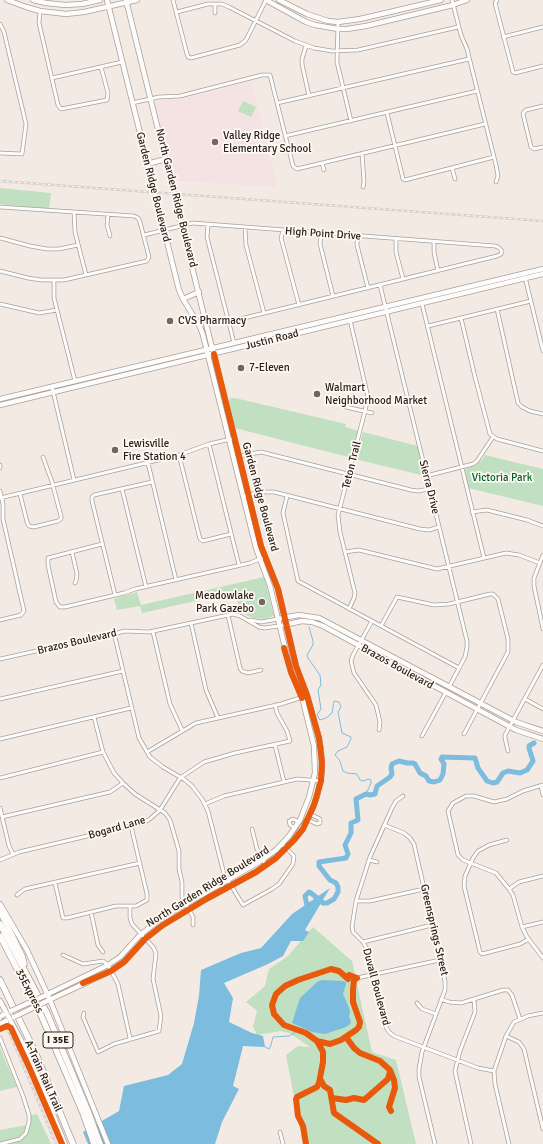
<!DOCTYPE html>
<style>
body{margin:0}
canvas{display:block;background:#f4eae4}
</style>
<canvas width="543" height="1144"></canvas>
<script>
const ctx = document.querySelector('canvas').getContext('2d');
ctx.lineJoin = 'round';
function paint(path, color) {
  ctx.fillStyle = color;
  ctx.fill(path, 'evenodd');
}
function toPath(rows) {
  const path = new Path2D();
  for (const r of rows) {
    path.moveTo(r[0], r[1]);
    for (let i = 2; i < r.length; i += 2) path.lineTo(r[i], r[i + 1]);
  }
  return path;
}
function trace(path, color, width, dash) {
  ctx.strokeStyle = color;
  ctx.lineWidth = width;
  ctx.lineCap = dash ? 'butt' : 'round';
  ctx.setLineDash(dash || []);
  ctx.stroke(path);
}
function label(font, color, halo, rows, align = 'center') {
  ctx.font = font + ' Signika,sans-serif';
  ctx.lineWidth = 3.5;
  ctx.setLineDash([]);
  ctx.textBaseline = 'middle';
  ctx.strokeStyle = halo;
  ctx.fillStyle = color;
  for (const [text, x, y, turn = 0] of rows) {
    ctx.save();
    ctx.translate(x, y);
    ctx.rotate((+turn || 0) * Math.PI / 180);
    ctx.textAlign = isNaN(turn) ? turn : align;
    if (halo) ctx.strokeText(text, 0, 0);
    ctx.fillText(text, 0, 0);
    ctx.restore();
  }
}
paint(toPath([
 [251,81,277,187,174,181,154,104,161,100,181,99]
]), '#f5e2e3');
paint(toPath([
 [243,101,256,107,251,117,238,111],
 [0,188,51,193,49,209,0,204],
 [230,398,235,398,346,424,345,427,359,431,352,458,235,428,228,404],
 [363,432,418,446,425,476,355,459],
 [485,455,543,469,543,506,468,488,465,469,474,466,482,460],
 [264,577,274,616,265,619,253,618,240,612,235,592,142,613,140,606,117,610,114,599,137,592,141,605],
 [313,927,352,961,372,1052,396,1060,416,1144,303,1144,286,1055,298,1046,310,1047,289,1033,281,1031,257,1035,253,1026,257,1011,246,1002,265,986,269,969,288,956],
 [0,1048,17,1087,0,1091],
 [37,1114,51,1144,0,1144,0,1130,27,1125,28,1120,27,1116]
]), '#c1dfc1');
paint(toPath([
 [330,888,305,930,309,932,303,941,291,941,283,956,268,964,224,983,233,998,229,1022,252,1033,263,1036,265,1047,243,1046,233,1086,239,1089,222,1122,215,1144,88,1144,83,1132,119,1111,124,1086,168,1075,182,1064,194,1023,199,996,201,970,241,953,261,948,292,914],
 [322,980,342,981,346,982,346,984,343,994,350,1010,349,1017,351,1021,350,1024,346,1027,325,1034,312,1032,292,1023,300,998,317,982]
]), '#7cbcde');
trace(toPath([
 [309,627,313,641,313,645,307,655,308,658,320,675,321,685,318,690,321,709,317,715,320,720,326,718,332,713,334,701,339,702,341,707,338,712,342,733,351,737,351,739,347,747,338,751,335,755,340,761,343,771,347,773,357,774,360,780,364,781,368,779,371,780,371,783,366,794],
 [265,1047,269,1049,271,1045,273,1037,289,1036,303,1028]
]), '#7cbcde', 1);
trace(toPath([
 [308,910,305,896,309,892,311,893,323,903,327,903,334,899,338,892,338,887,336,883,330,880,319,866,319,862,346,858,348,854,345,845,351,833,351,823,358,820,356,799,366,794,370,795,375,794,377,786,390,777,392,774,391,768,392,764,399,761,407,763,413,763,415,764,420,773,426,776,429,781,434,782,440,780,443,774,444,764,441,759,442,757,475,758,478,768,487,781,493,783,497,782,503,773,508,771,520,773,527,770,533,761,529,748,529,746,534,743]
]), '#7cbcde', 5);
const minor = toPath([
 [173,0,187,54,188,57,191,58,240,45,246,40,266,0],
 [452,0,461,35,467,49,496,165,498,176,496,182],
 [497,0,495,3,513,72,515,73,543,66],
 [215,4,215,13],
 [40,11,39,23,58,105,61,109,107,100,108,93,101,67],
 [177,12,208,4,222,4,229,7,295,41,314,48,332,51,358,50,458,27],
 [338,22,337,62,351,121],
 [0,24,4,32,26,124,22,154,0,153],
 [503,37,543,27],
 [306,46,302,59,302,64,309,96],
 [52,78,122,62],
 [132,103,159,97,180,96,262,75,270,75,293,166,297,169,485,124],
 [277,103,469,59],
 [543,106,526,110,524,112,523,114,531,147,534,149,543,147],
 [387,113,403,179,405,180,494,157],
 [285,136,477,91],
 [362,153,364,182,363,187],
 [322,163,324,170],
 [452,168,455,179],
 [0,207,134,216,138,218,140,222,149,257,147,261,64,280,41,280,28,278,0,271],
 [74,212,75,232,86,275],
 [108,215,107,225,110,236],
 [208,225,207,237,234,343],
 [245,227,246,245,264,313],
 [283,231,281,238,299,305],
 [321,233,320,244,333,296],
 [144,235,193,223,495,246,498,247,502,251,501,254,497,256,228,322],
 [360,236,357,242,357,245,368,288],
 [0,238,30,246,47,249,59,249,78,245],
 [396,239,396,252,403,279],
 [434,242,434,252,438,271],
 [525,277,543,351],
 [54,280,54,298,75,381],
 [380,285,467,641,467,647,465,657,449,687],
 [0,304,39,313,57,310],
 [422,304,484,558],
 [497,309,518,403,522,407,530,411,543,414],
 [461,318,475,377,490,434,497,439,543,451],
 [428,326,531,301],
 [52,387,74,480],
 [346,407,372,413],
 [209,444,239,565],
 [179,455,200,539,203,541,231,534],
 [239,456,261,452,411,490,418,491,429,489],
 [148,463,176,580],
 [0,465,0,468],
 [426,476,473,464,477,461,493,437],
 [122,489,146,587],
 [0,491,3,504,3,519,24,611,21,615,0,620],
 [20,494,27,522,29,526,34,527,58,521,61,519,61,516,52,482,43,457],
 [243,496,262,492,274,492,420,529,429,530,439,527],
 [287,496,283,513,298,581,459,668],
 [0,498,179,455,209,444,231,439],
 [472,512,487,510,527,520,543,526],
 [102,544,48,558,48,565,56,602,60,607,65,607,124,593,135,589,250,563,262,558],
 [72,552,77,574,76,581,75,583],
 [345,552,359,550,437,569,506,553,519,555,540,563],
 [543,555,534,578,534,586,543,629],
 [115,595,92,501,92,497,94,495,152,482],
 [349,609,354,598,355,593,340,532,338,515,365,411,368,397,350,320],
 [228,615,240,668,242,671,248,673,261,670],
 [250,620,261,622,278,619],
 [372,621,353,655,351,661,354,673,376,705,380,722,379,730],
 [191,623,206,690,218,718],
 [381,626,397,597,434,605,449,604,490,594,493,594,498,599,508,639,508,652,464,734],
 [153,632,170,704,182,730],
 [114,633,139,738,150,757,163,767,185,780,192,786,202,799,208,811,224,874,243,905,272,889,279,884,293,864,294,856,282,844],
 [0,659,117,633,125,631,149,632,233,614,240,616,259,627,264,628,279,626],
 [0,699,123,671],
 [525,699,543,709],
 [94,717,103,752,114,773,123,783,135,794,165,813,170,820,179,851,179,869,182,882,182,897,193,917,193,925],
 [422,736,446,692],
 [0,739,131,708],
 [275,745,284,782],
 [508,751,505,738,505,735,543,665],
 [147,752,196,723,281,704,303,697],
 [0,778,103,752],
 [543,785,523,791,507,799,494,802,474,796,466,796,453,803,448,811,458,855,463,860,496,873,509,889,513,895,522,927,527,937,543,958],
 [541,786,543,795],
 [403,796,396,801,392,808,370,857,356,901,352,927,353,932,363,942,367,949,385,1025,389,1032,394,1036,478,1068,494,1071],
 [205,804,224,796,297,779,321,781],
 [0,808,9,846,13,854],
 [2,817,110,792,123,783],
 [308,820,317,824,320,823,320,819,310,814],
 [384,825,404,833,410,838,414,844,445,981,445,990,422,1052,419,1069,419,1077,435,1144],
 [295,828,290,825,289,821,293,819,299,822],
 [252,829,257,849,266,865],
 [507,840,489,845,478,851,473,858,465,876,464,886,480,952,482,954,520,944,529,939],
 [0,860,19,852,143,823,150,819,160,810,180,778,204,762,235,753,290,741,287,731,277,713,275,705],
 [369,860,377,862],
 [55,883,63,918,67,918,116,906,136,906,147,900,147,894,131,826],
 [509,889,519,882,543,876],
 [17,895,22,891,25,889,140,863],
 [356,901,370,901,424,889],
 [91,912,98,945,103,952],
 [522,927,543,922],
 [363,942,432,925],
 [63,955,83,964,103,961,108,965,118,984,130,1038],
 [357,978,440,960],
 [441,999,449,1002,461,1003,503,990,508,990,512,995,520,1019],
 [417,1003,422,1009,436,1014],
 [84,1013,83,1017,98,1052,114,1044,159,1031,161,1016,153,979,156,953,153,947,132,924,130,918,130,907],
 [506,1036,519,1042,524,1049,543,1129],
 [0,1038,23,1096,29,1115,29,1122,26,1133,20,1139,0,1144],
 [280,1132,283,1144],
 [471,1144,455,1071,460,1051,475,1012,474,999],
 [509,1144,495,1084,494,1071,506,1036,514,1022,528,1016,543,1013]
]);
const secondary = toPath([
 [7,0,26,7,40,11,66,14,84,12,137,0],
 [33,0,46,3,65,5,82,4,100,0],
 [266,0,306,22,315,25,338,29,347,29,366,26,453,5,467,0],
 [279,0,307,14,328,21,338,22,360,19,441,0],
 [147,164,166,159],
 [183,299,199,292],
 [0,399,543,269],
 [0,405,543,274],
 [282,618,299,615,319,618,516,722,543,731],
 [284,625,302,621,312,622,323,626,516,730,543,739],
 [0,904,27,950,50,1000,108,1144],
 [44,996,108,965,120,957,140,935,163,917,259,862,276,850,289,836,300,820,309,797,315,773,314,746,302,697,291,672,270,586,256,548,203,335,200,327,183,299,179,290,107,0],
 [0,1001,30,1057,65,1144],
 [47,1001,111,971,124,962,145,939,163,925,208,898,256,872,276,858,294,840,309,817,317,797,322,771,321,749,319,738,307,695,296,666,278,589,261,546,126,0]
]);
const motorway = toPath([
 [0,911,22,956,24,964],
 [0,924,47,1013,88,1111,100,1144],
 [0,936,41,1015,83,1113,94,1144],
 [0,980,36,1054,73,1144]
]);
trace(minor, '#a9a09a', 4.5);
trace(secondary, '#a9a09a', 6);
trace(motorway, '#a9a09a', 7);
trace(minor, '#fdfcfb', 3);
trace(secondary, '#fdfcfb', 4.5);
trace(motorway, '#fdfcfb', 5.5);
const rail = toPath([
 [0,181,543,221],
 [0,1013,18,1053,56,1144]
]);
trace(rail, '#d5d2d0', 2.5);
trace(rail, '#fff9f4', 1, [3]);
const secondaryBridge = toPath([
 [11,1011,44,996],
 [0,1017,3,1015],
 [14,1017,47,1001],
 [0,1024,6,1021]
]);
trace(secondaryBridge, '#a9a09a', 6, []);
trace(secondaryBridge, '#fdfcfb', 4.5);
trace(toPath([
 [284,648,291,672,302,698],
 [331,969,339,971,348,979,349,975,357,978,354,980,353,989,353,1002,360,1022,359,1027,356,1030,341,1040,330,1044,317,1041,306,1033,284,1025,274,1014,272,1005,276,994,285,986,298,980,331,969],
 [83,983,111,971,124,962,145,939,163,925,208,898,256,872,276,858,294,840,303,829,314,805,321,781,322,762,319,738,307,695,296,666,278,589,261,546,214,354],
 [0,1029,7,1026,11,1028,30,1069,62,1144],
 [346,1037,354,1048,360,1053,380,1061,390,1070,394,1080,395,1088,389,1107,391,1111],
 [320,1079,324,1086,330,1090,334,1113,378,1144],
 [332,1098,346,1100,354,1098,364,1100,388,1079,390,1072],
 [306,1144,303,1126,298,1116,296,1099,297,1097,317,1087,319,1083,323,1062,323,1052,317,1041]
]), '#e8590c', 6);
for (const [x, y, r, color] of [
 [215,142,4,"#716760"],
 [170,321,4,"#716760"],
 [241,368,4,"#716760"],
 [317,394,4,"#716760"],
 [115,450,4,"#716760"],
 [262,602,4,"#716760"]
]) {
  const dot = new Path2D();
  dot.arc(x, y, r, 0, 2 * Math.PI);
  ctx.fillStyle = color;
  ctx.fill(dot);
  trace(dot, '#fff9f4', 1.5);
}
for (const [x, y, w] of [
 [58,1040,30]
]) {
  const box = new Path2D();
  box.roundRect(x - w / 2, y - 8, w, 16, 3);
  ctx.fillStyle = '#fff9f4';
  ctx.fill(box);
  trace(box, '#2b2119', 1);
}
label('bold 10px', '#2b2119', null, [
 ["I 35E",58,1040]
]);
label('11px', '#2b2119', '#fff9f4', [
 ["Valley Ridge",223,136],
 ["Elementary School",223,149],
 ["CVS Pharmacy",178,321],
 ["7-Eleven",249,368],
 ["Walmart",325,388],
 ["Neighborhood Market",325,401],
 ["Lewisville",123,444],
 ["Fire Station 4",123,457],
 ["Meadowlake",254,596,"right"],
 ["Park Gazebo",254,609,"right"]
], 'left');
label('11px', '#2b2119', '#fff9f4', [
 ["Garden Ridge Boulevard",153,187,76],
 ["North Garden Ridge Boulevard",176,198,76],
 ["High Point Drive",323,234,4],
 ["Justin Road",272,340,-14],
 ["Teton Trail",352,465,-76],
 ["Sierra Drive",429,487,76],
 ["Garden Ridge Boulevard",260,497,75],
 ["Brazos Boulevard",77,642,-13],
 ["Brazos Boulevard",397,667,29],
 ["Bogard Lane",117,828,-16],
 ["North Garden Ridge Boulevard",208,887,-32],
 ["Greensprings Street",434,930,77],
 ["Duvall Boulevard",376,987,75],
 ["35Express",29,991,63],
 ["A-Train Rail Trail",43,1076,66]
]);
label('11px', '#006029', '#fff9f4', [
 ["Victoria Park",502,478]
]);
</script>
